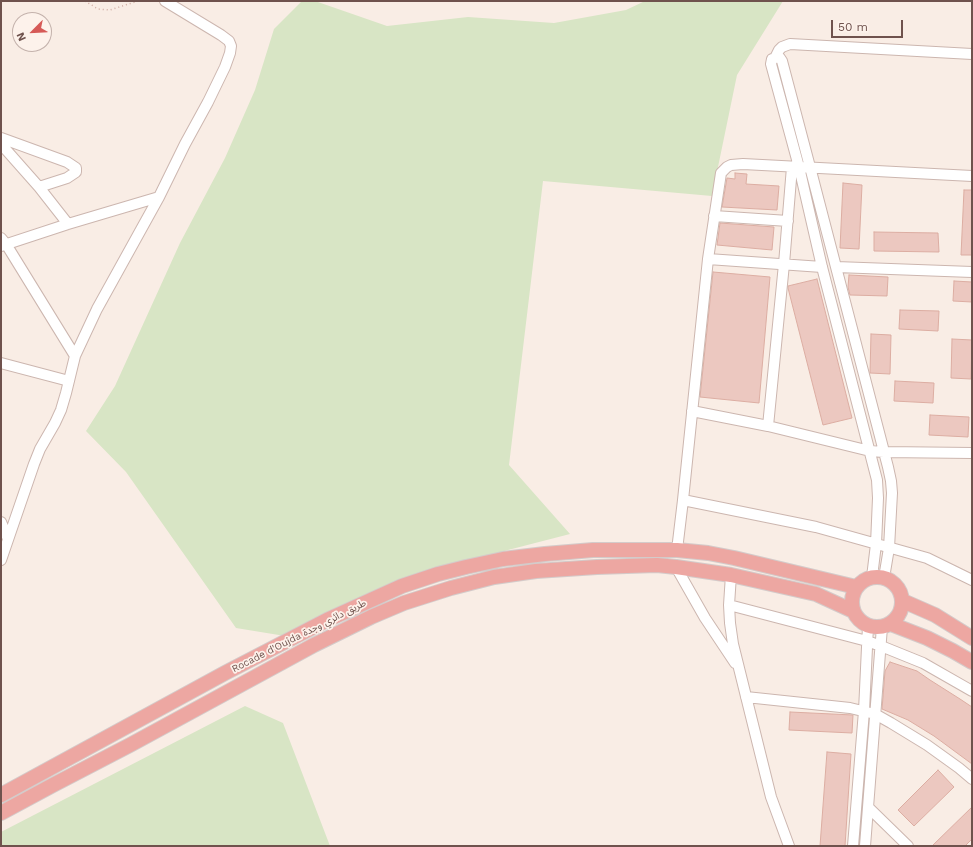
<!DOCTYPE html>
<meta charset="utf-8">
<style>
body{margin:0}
#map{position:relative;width:973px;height:847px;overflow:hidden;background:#f9ede5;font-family:"Work Sans",sans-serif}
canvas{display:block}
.frame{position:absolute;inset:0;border:2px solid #6f524d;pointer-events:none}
.north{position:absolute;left:12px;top:12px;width:40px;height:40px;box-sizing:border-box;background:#fdf2eb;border:1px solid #c4b2ac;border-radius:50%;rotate:246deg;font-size:11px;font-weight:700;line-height:16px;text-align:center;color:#6f524d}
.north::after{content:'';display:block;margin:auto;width:14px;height:18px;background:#d65a57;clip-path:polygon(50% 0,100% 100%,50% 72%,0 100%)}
.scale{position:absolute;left:831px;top:20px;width:72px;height:18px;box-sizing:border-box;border:2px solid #6f524d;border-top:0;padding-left:5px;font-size:12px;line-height:14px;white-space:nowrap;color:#6f524d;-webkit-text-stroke:3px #fdf2eb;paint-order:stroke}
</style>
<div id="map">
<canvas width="973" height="847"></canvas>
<div class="frame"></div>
<div class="north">N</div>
<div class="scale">50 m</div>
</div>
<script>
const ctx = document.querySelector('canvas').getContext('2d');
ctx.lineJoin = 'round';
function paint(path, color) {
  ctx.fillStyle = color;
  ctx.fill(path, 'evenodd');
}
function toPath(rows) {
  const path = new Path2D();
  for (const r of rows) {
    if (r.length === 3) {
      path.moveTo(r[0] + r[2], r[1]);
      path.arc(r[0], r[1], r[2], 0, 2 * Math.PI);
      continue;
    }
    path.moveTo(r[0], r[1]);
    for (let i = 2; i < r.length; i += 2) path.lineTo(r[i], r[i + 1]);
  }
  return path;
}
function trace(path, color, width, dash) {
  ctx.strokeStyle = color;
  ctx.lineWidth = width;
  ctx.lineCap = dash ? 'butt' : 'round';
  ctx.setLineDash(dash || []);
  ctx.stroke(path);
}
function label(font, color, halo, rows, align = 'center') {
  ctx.font = font + ' "Work Sans","Noto Sans Arabic",sans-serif';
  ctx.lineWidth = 3.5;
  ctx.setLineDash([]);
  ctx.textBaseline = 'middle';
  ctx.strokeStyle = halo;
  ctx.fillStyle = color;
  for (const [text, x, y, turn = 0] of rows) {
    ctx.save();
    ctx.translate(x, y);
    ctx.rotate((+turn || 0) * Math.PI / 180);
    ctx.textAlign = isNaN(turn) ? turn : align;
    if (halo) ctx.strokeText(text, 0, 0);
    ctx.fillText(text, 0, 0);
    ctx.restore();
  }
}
paint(toPath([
 [302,1,315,1,387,26,468,17,554,23,626,10,645,1,783,1,737,75,712,196,543,181,509,465,570,534,508,550,392,583,317,617,285,636,236,628,126,472,86,431,115,386,180,243,225,158,255,90,274,29],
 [245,706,283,723,330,846,1,846,1,832]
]), '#d8e5c5');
const building = toPath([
 [735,173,747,174,746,184,779,186,777,210,722,207,727,178,735,179,735,173],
 [843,183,862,185,859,249,840,248,843,183],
 [964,190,972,190,972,255,961,255,964,190],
 [720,223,774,227,772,250,717,245,720,223],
 [874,232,938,233,939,252,874,251,874,232],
 [713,272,770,277,759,403,700,397,713,272],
 [849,275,888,277,887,296,850,295,848,287,849,275],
 [817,279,852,418,823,425,788,288,788,286,817,279],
 [954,281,972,282,972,302,953,301,954,281],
 [900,310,939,311,938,331,899,329,900,310],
 [871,334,891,335,890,374,870,373,871,334],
 [952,339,972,340,971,379,951,378,952,339],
 [895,381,934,383,933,403,894,401,895,381],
 [930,415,969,417,968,437,929,435,930,415],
 [890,662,917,671,930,680,960,699,972,707,972,764,934,736,908,720,882,709,885,671,890,662],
 [790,712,853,715,852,733,789,730,790,712],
 [827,752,851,754,845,846,820,846,827,752],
 [938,770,954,787,914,826,898,810,938,770],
 [972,807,972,839,965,846,932,846,972,807]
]);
paint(building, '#ecc8c0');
trace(building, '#dcada2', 1);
const minor = toPath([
 [775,58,779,50,782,47,790,44,972,54],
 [1,138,67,162,76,168,76,172,67,178,39,187],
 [1,144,39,187,68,224],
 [714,216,788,221],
 [1,238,6,244,75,356],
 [1,246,68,224,159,197],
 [708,259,822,267],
 [836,267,972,272],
 [1,363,69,381],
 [692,411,768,426,870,451,884,452,972,453],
 [768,426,784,264,792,167],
 [683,500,816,527,927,558,972,580],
 [1,522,8,539],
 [677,550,683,500,708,259,721,173,727,167,731,165,743,164,972,176],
 [1,560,34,464,40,449,55,423,61,410,66,393,75,356,97,309,159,197,185,144,208,102,225,67,230,53,231,46,229,41,221,35,165,1],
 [676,567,705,618,735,663],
 [731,575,729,605,730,623,733,644,771,797,789,846],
 [872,577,876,544,878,498,877,480,822,267,799,167,771,64,772,59,779,57,780,58,782,61,810,167,888,467,891,481,892,493,889,548,884,578],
 [729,605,867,641,881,646,923,663,972,691],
 [746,697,850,708,875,714,891,723,927,745,959,768,972,779],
 [868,807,908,846],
 [853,846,864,711,868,626],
 [865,846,882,627]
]);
const highway = toPath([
 [877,602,25],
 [903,601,935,615,972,638],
 [891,624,927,638,953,651,972,662],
 [1,795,225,673,327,620,402,586,438,574,466,567,503,559,545,554,593,550,677,550,708,553,734,558,856,587],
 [1,813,53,785,130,745,314,645,371,617,404,603,451,588,494,577,536,571,597,567,657,565,676,567,731,575,816,594,853,611]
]);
trace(minor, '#ccb6af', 12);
trace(highway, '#d4cbca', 16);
trace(toPath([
 [85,1,98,9,110,10,138,1]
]), '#d0aca3', 1.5, [1, 3]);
trace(minor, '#fff', 10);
trace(highway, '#eda7a2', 14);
label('10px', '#6f524d', '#fdf2eb', [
 ["Rocade d'Oujda طريق دائري وجدة",299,636,-27]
]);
</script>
